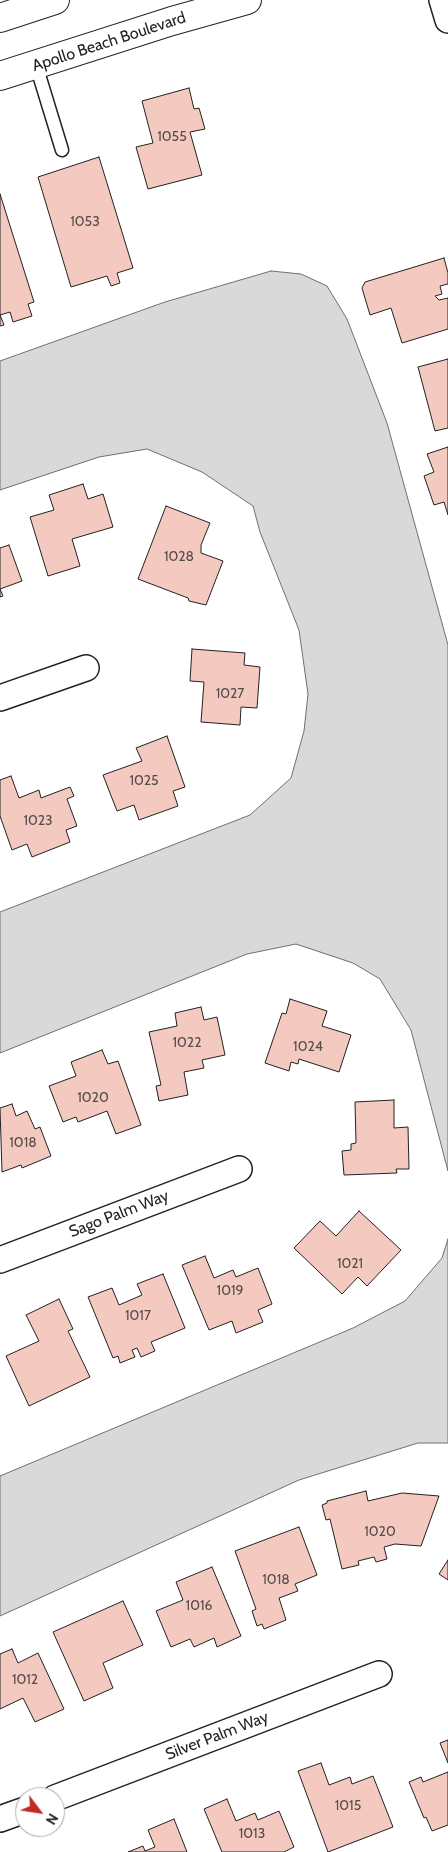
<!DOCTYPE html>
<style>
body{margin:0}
#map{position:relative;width:448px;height:1852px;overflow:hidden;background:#fff;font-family:Cabin,sans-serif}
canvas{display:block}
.north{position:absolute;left:15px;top:1787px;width:50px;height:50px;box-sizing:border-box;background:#fff;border:1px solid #a7a7a7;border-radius:50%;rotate:121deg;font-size:14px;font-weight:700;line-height:20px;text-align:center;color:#222}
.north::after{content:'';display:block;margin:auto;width:18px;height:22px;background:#c62828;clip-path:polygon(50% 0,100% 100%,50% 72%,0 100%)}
</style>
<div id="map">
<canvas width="448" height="1852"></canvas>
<div class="north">N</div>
</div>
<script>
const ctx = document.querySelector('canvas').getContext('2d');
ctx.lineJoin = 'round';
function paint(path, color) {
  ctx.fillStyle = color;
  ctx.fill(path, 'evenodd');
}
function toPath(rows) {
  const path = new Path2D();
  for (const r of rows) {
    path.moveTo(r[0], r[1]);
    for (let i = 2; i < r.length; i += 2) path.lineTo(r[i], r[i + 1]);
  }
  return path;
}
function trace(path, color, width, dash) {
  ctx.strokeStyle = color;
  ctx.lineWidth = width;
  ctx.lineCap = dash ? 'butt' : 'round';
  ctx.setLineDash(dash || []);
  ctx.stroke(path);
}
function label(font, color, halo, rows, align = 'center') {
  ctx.font = font + ' Cabin,sans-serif';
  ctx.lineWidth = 4;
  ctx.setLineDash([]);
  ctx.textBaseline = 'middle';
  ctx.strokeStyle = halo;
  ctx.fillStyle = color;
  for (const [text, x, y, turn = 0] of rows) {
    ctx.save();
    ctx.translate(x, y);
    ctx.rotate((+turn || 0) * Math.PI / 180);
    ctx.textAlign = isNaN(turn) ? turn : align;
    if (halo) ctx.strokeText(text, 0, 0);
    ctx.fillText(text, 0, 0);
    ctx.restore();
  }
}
const water = toPath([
 [271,271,301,274,327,286,347,319,387,423,448,645,448,1171,411,1030,380,979,353,963,296,944,247,954,0,1053,0,912,250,815,291,778,304,731,308,694,299,630,260,532,253,506,202,472,147,449,99,457,0,490,0,361,165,302,271,271],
 [448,1239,448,1443,418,1443,299,1480,0,1616,0,1476,353,1328,405,1301,442,1258,448,1239]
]);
paint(water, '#d9d9d9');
trace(water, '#6f6f6f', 1);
const building = toPath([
 [189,88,194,109,199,108,205,129,190,132,202,175,148,189,136,147,153,143,142,101,189,88],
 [99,157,133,268,117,273,120,283,111,286,107,276,71,287,38,177,99,157],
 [0,194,34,302,28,304,32,316,13,322,10,312,0,315,4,325,0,326,0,194],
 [444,258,448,273,448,284,440,286,442,294,435,296,439,300,448,298,448,329,402,343,391,308,370,315,362,288,365,282,444,258],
 [448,359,448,428,435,431,418,367,448,359],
 [448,447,448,515,444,502,434,505,424,476,434,472,427,454,448,447],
 [83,484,88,499,103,494,113,527,72,539,80,566,48,576,30,517,54,510,49,495,83,484],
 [166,506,210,523,201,545,201,553,223,561,206,605,189,601,188,598,138,579,166,506],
 [9,545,22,581,0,589,3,596,0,597,0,548,9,545],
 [192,649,245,653,244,665,260,667,257,708,241,707,240,725,201,722,204,682,190,681,192,649],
 [167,736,185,787,173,791,178,806,139,820,134,805,117,811,103,775,142,761,136,748,167,736],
 [11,776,19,798,39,790,41,798,70,787,74,796,67,799,77,826,66,830,70,842,32,857,27,844,12,850,0,816,0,780,11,776],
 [290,999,327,1011,322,1026,351,1035,339,1072,299,1059,298,1064,291,1062,289,1071,265,1063,282,1013,286,1014,290,999],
 [201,1007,204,1020,217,1017,225,1055,202,1060,204,1068,184,1072,188,1095,159,1101,156,1086,161,1085,149,1032,177,1026,175,1013,201,1007],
 [102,1050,108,1064,118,1061,141,1125,116,1134,107,1111,78,1122,76,1117,63,1122,49,1086,76,1076,71,1062,102,1050],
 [394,1100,394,1128,408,1127,409,1169,396,1169,397,1173,344,1175,342,1151,351,1150,351,1144,356,1143,355,1102,394,1100],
 [12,1104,16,1116,27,1111,35,1129,40,1127,51,1156,22,1168,21,1165,2,1172,0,1108,12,1104],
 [359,1211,401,1250,367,1286,358,1277,342,1294,294,1248,320,1221,336,1236,359,1211],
 [205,1256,214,1278,233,1270,236,1277,258,1268,272,1304,258,1310,263,1322,236,1333,232,1321,209,1330,182,1265,205,1256],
 [163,1274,185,1328,151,1342,155,1351,141,1357,137,1348,132,1350,135,1357,120,1363,118,1356,113,1358,88,1297,112,1288,119,1305,142,1295,137,1284,163,1274],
 [59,1299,73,1329,68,1331,90,1377,29,1406,6,1356,39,1341,26,1315,59,1299],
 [366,1491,368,1501,402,1493,439,1496,421,1546,395,1544,384,1547,387,1559,376,1562,374,1557,358,1561,359,1565,342,1569,330,1519,326,1520,322,1505,327,1503,327,1501,366,1491],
 [299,1527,317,1575,295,1584,298,1591,279,1598,286,1620,264,1629,262,1624,257,1626,252,1611,256,1609,235,1551,299,1527],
 [448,1560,448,1580,439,1574,448,1560],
 [212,1567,241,1636,217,1647,214,1638,194,1647,190,1639,171,1647,156,1611,183,1600,176,1582,212,1567],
 [123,1601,143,1645,103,1663,113,1688,84,1701,53,1632,123,1601],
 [12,1649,18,1663,38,1653,64,1709,35,1722,23,1698,0,1709,0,1654,12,1649],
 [448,1740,448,1763,440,1743,448,1740],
 [321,1763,329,1785,350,1777,352,1784,373,1776,393,1827,328,1852,298,1771,321,1763],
 [448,1772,448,1825,432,1831,426,1817,424,1818,409,1782,421,1777,423,1782,448,1772],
 [227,1799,236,1821,255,1813,258,1820,279,1811,294,1847,284,1852,222,1852,204,1809,227,1799],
 [174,1819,187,1852,128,1852,143,1846,145,1851,155,1847,148,1830,174,1819]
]);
paint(building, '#f3c9c0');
trace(building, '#222', 1);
const service = toPath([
 [36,65,62,150]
]);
const minor = toPath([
 [442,0,448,20],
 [0,698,86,668],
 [0,1260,239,1169],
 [55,1798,379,1674],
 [0,1819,25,1810]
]);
const secondary = toPath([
 [0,18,55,0],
 [0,76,172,21,247,0]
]);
trace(service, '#222', 15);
trace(minor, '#222', 28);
trace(secondary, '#222', 30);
trace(service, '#fff', 12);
trace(minor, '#fff', 25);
trace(secondary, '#fff', 28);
label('14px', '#564c4a', null, [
 ["1055",172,137],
 ["1053",85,222],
 ["1028",179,557],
 ["1027",230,694],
 ["1025",144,781],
 ["1023",38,821],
 ["1022",187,1043],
 ["1024",308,1047],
 ["1020",93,1098],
 ["1018",23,1143],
 ["1021",350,1264],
 ["1019",230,1291],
 ["1017",138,1316],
 ["1020",380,1532],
 ["1018",276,1580],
 ["1016",199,1606],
 ["1012",25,1680],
 ["1015",348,1806],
 ["1013",252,1834]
]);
label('16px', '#222', '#fff', [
 ["Apollo Beach Boulevard",109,42,-18],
 ["Sago Palm Way",119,1214,-21],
 ["Silver Palm Way",217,1736,-21]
]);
</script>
